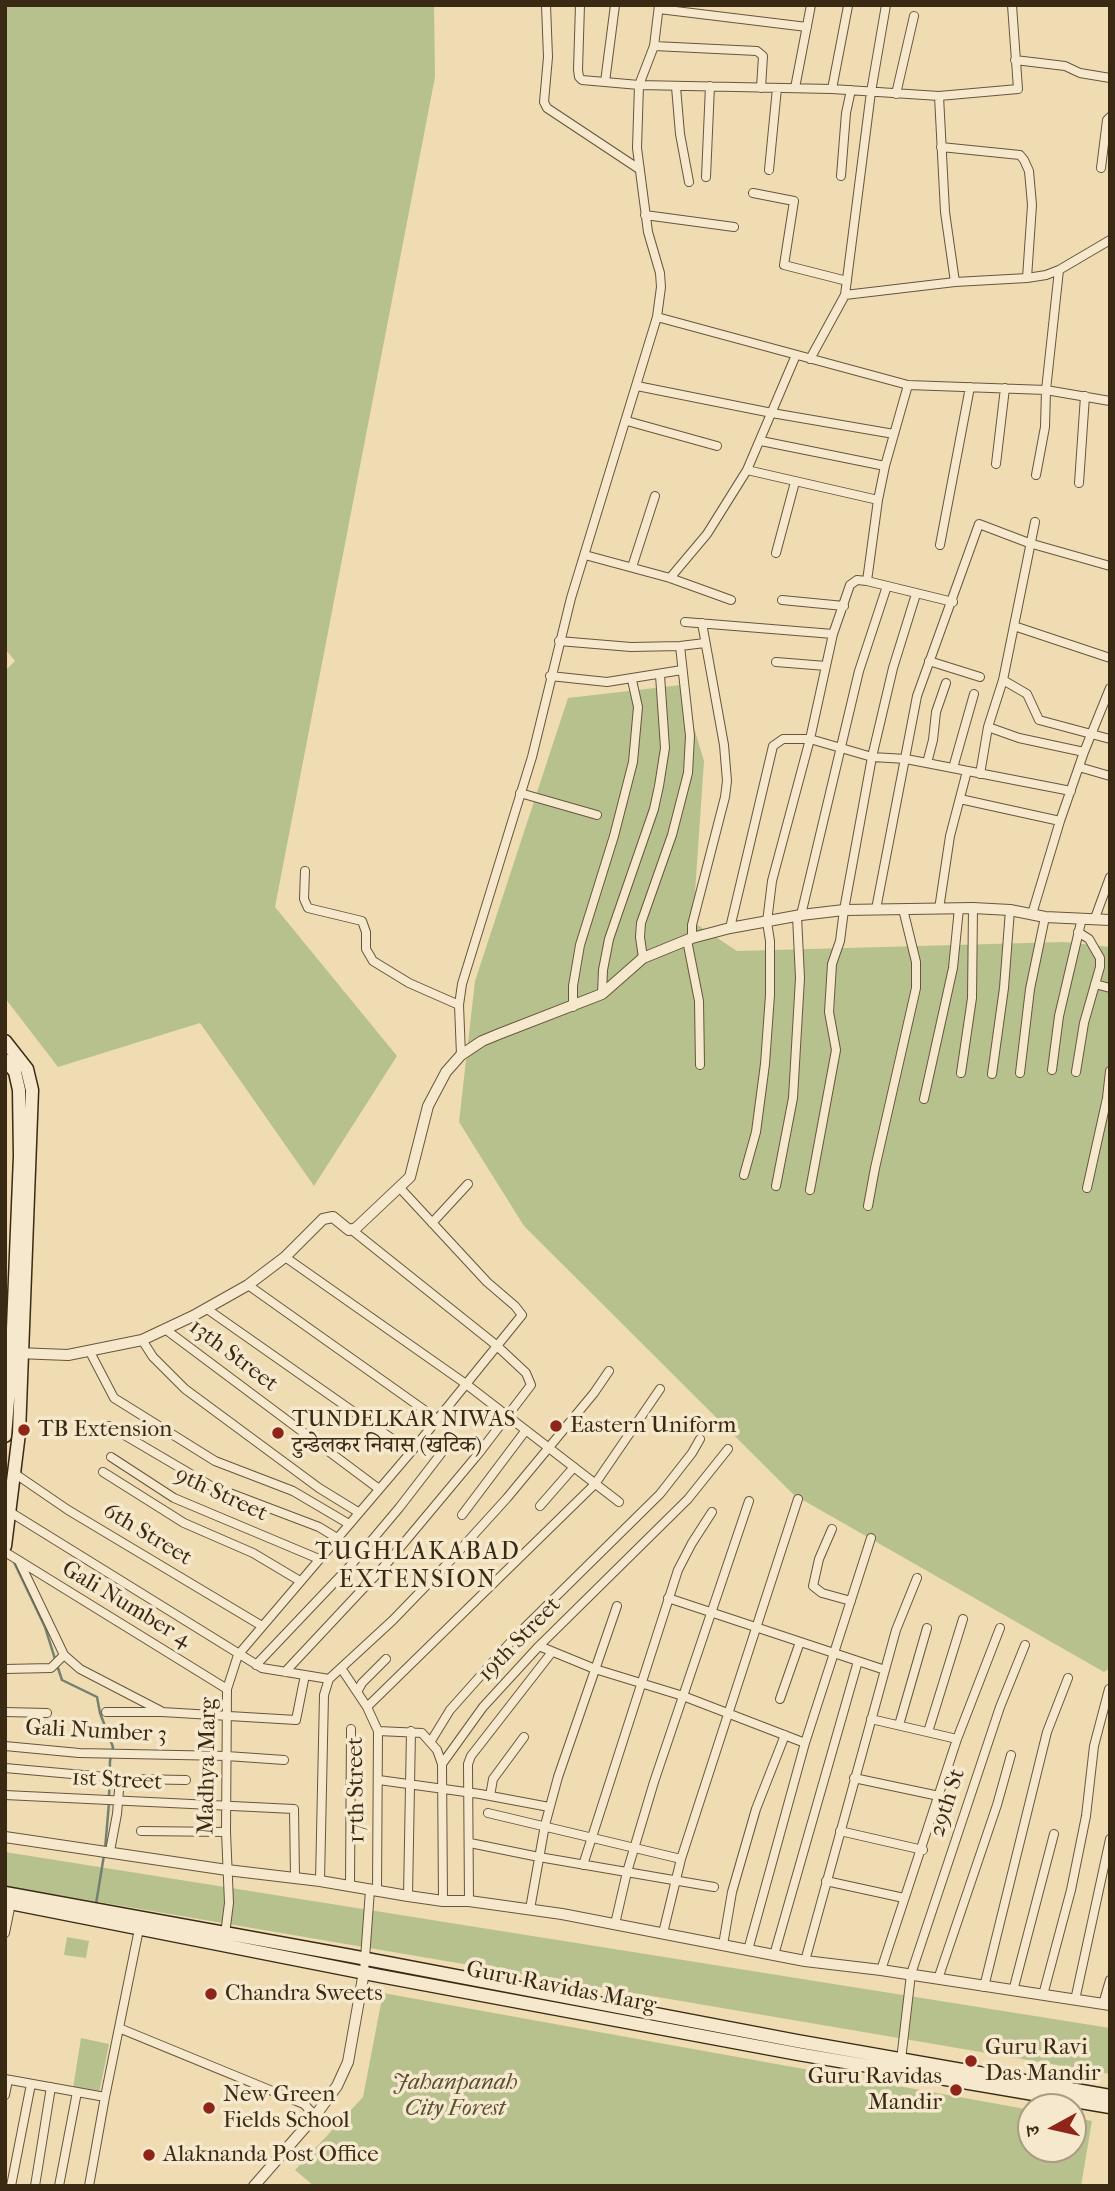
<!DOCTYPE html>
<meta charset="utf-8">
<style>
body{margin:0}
#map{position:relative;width:1115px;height:2191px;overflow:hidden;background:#efdcb2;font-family:"IM FELL French Canon","Noto Serif Devanagari",serif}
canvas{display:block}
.frame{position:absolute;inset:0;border:7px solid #3a2a14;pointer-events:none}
.north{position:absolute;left:1017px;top:2093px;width:70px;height:70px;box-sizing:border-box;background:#f5e8cd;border:2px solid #aa9c83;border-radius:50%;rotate:262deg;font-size:19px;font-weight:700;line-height:28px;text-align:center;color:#3a2a14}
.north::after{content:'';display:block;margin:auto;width:24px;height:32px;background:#8f2418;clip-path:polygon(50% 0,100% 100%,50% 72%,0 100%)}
</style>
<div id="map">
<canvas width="1115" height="2191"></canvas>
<div class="frame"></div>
<div class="north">उ</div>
</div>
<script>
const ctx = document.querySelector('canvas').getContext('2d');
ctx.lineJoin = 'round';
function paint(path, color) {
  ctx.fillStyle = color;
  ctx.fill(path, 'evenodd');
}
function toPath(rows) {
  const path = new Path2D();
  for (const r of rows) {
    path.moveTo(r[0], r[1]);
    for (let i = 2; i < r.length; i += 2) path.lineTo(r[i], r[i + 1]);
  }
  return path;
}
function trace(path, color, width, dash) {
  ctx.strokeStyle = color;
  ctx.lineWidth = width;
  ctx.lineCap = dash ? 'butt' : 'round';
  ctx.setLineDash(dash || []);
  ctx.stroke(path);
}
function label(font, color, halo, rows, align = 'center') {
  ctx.font = font + ' "IM FELL French Canon","Noto Serif Devanagari",serif';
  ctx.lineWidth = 7;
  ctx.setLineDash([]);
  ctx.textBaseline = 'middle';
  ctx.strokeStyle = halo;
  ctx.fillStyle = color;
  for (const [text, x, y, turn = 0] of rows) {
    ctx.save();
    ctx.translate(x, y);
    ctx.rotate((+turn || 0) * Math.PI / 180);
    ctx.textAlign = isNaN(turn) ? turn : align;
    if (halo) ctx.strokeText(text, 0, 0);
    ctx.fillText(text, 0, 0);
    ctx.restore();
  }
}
paint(toPath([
 [5,5,434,5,435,77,275,907,397,1056,314,1186,200,1023,58,1067,5,998,5,671,15,661,5,649],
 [681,685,704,761,693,922,737,951,1064,942,1110,947,1110,1668,1104,1672,794,1495,524,1226,459,1122,475,981,568,698],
 [5,1852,1110,2028,1110,2074,5,1886],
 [67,1937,89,1941,86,1958,64,1955],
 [383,1993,1031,2110,1031,2149,1073,2149,1073,2117,1092,2121,1081,2186,314,2186,295,2170,363,2097],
 [81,2038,109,2044,99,2093,73,2088]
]), '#b7c18e');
trace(toPath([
 [13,1560,45,1627,55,1659],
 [57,1665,62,1680,97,1697,100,1713,113,1747,110,1761,109,1797],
 [105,1849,109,1803],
 [96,1904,104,1855]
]), '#748171', 2.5);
const minor = toPath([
 [546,5,548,57,544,102,547,108,639,169],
 [580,5,578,70,579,77,582,80,639,85,832,89,939,96,1018,89,1012,5],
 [659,9,807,27],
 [654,46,757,51,763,56,761,88],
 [1015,60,1065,66,1080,73,1110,78],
 [605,82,615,5],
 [676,87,680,134,689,182],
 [795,88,811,5],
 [832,89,848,6],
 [896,94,914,16],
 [939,96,945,212,955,282],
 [941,147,1020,155,1024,160,1029,171,1032,205,1027,278],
 [1101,168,1107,120,1110,117],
 [769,170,777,88],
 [841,176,846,113,851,90],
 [706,177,710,86],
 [753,193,794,201,784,265,847,281],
 [645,215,734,227],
 [845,295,955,282,1027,278,1046,275,1059,270,1110,240],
 [657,317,908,385,1046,390,1110,401],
 [810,359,845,295,871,92,886,5],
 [637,386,772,413,894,434],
 [627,421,717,446],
 [761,441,885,466],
 [996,464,1005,388],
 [747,470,878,500],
 [1036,475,1045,427,1046,390,1059,270],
 [1079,483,1085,396],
 [940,545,970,387],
 [776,553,795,482],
 [585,555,670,578,731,600],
 [632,567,655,496],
 [670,578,707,534,747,470,796,355],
 [867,581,878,500,885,466,908,385],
 [782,600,844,606],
 [685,622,833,634],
 [1014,626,1110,658],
 [559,641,631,647,680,646,705,643],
 [929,661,980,677],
 [776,662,826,666],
 [550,676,607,682,682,670],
 [1003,680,1027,694,1039,720,1110,739],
 [988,727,1019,738,1084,752],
 [927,763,933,740,936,712,946,683],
 [1079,767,1110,776],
 [953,768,974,694],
 [980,774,988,727,1003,680,1035,522],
 [520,793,597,815],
 [960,799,1060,821],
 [305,871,304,899,308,908,362,921,366,932,366,949,373,961,409,983,459,1005],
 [876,909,917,696,979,524,1029,543,1110,566],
 [939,909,950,836,967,771],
 [1032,914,1060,821,1084,752,1110,688],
 [801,915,859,671,887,586],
 [1095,918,1110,877],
 [730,928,773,746,783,739,810,739,872,757,906,759,1071,791],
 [692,938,692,925,725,797,727,781,724,745,702,623],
 [687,940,699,1001,700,1065],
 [643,958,640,937,641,923,672,835,688,773,690,736,680,646],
 [1095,984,1110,988],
 [602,994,603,970,609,939,654,809,659,786,665,748,660,675],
 [573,1007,573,986,580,945,614,836,633,762,638,707,632,680],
 [461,1055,459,1005,462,984,532,757,571,598,657,317,661,287,660,273,648,232,637,148,639,85,654,46,659,5],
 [1052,1070,1059,1016,1082,918],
 [1076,1072,1084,1023,1100,967,1100,958,1089,939,1078,932],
 [961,1073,972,998,973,908],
 [1020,1073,1030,989,1045,917],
 [992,1074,1004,988,1010,910],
 [924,1099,953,968,959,908],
 [744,1175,756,1132,765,1064,770,995,770,941,767,922,772,881,810,739,833,634,850,585,857,580,867,581,953,602],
 [776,1186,793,1098,800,978,797,916],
 [1087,1188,1107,1098,1110,1071],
 [810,1190,836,1050,829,1012,832,964,840,941,844,910,872,757,893,668,916,594],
 [868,1206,875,1168,916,988,916,962,903,909],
 [432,1223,468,1184],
 [285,1257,466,1384,619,1502],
 [248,1285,437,1419],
 [207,1309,411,1452],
 [165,1329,379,1489],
 [142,1340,153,1357,185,1389,319,1488,358,1512],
 [90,1352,114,1398,215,1461,293,1491,349,1524],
 [109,1426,211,1486,319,1527,337,1538],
 [111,1457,174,1498,319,1559],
 [103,1472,184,1523,253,1553,300,1581],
 [14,1473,68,1510,262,1626],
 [540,1506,574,1467],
 [10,1512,262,1668,329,1679],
 [462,1515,526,1430],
 [832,1529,819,1559,813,1586,822,1593,851,1601],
 [5,1552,227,1689],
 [20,1563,64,1655,80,1669,161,1711],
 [668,1598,885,1670],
 [539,1646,595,1669,683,1696,805,1743],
 [256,1665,351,1565,399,1508,453,1438],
 [341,1668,367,1707,378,1731,377,1891],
 [5,1669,51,1668,64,1655],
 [285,1672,388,1562,479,1453,531,1385,526,1373,496,1345,352,1230],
 [357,1692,362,1683,386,1659],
 [780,1699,800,1642],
 [367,1707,595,1484,660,1389],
 [5,1712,47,1713],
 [106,1712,162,1712,296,1720,305,1675],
 [871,1719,957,1739],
 [899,1725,927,1628],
 [378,1731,422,1733,437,1750,442,1764],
 [928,1732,963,1619],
 [431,1741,450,1710,516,1636,660,1494,692,1453,700,1439],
 [5,1746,79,1753,227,1756,284,1760],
 [5,1768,128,1779,186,1780],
 [854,1778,939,1796],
 [379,1780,480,1794,549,1807],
 [5,1795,294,1809,295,1877],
 [490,1796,493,1779,524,1737],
 [488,1813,681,1859],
 [141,1831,226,1832],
 [840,1831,923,1850],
 [470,1843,539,1857,714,1887],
 [110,1851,117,1814,120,1778],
 [583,1865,678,1570,692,1543,712,1512],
 [320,1881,324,1695,329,1679,393,1620,449,1562,507,1498,594,1393,609,1371],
 [826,1881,904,1898],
 [350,1886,351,1729],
 [408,1896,411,1731],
 [443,1901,442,1764,483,1707,539,1646,688,1499,728,1449],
 [469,1901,468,1764,471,1756,552,1652],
 [530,1909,545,1825,558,1777,617,1606],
 [615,1924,627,1872,654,1782,749,1501],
 [5,1933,11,1903],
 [663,1933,681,1859,798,1499],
 [225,1934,229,1903,226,1832,227,1689,238,1655,411,1452,522,1315,515,1306,487,1282,399,1187],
 [723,1945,732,1892,756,1809,785,1735],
 [748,1950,805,1743,871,1538],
 [774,1955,858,1661],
 [805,1961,896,1630,917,1578],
 [881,1970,957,1739,1000,1628],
 [364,1972,370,1890],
 [938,1979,997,1805,1011,1755],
 [984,1987,1047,1732,1068,1678],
 [1013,1991,1054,1834],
 [1043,1995,1071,1890,1086,1816,1094,1746,1109,1689],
 [1075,2000,1110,1839],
 [1103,2004,1110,1980],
 [119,2028,304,2104,315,2116],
 [901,2060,911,1974,1000,1707,1025,1645],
 [5,2079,105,2097],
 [5,2095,8,2080],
 [11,2186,31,2084],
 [35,2186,51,2087],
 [59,2186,77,2092],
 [89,2186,105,2097,139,1929]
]);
const tertiary = toPath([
 [17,1353,68,1355,142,1340,193,1316,248,1285,285,1257,323,1219,333,1217,349,1230,356,1228,410,1177,428,1106,446,1072,461,1055,482,1041,499,1034,602,994,643,958,692,938,730,928,801,915,844,910,973,908,1010,910,1045,917,1110,920],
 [5,1837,227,1870,320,1881,408,1896,443,1901,469,1901,562,1914,805,1961,881,1970,1110,2005],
 [254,2186,315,2116,337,2086,348,2062,364,1972]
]);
const secondary = toPath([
 [5,1041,27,1069,32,1090,19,1433,5,1546],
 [5,1060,15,1072,19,1090,20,1156,12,1353,5,1436],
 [5,1893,351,1956,797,2041,1110,2096],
 [5,1902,380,1976,798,2054,1110,2107]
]);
trace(minor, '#67563c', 10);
trace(tertiary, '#67563c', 12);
trace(secondary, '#3a2a14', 15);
trace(minor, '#f5e8cd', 8);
trace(tertiary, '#f5e8cd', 10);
trace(secondary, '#f5e8cd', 12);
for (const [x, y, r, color] of [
 [556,1426,7,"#8f2418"],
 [24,1430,7,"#8f2418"],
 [278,1433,7,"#8f2418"],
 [211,1994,7,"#8f2418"],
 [971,2061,7,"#8f2418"],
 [956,2090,7,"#8f2418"],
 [209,2108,7,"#8f2418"],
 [149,2155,7,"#8f2418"]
]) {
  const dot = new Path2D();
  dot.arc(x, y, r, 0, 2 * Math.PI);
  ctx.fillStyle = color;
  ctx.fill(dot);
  trace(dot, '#f5e8cd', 2.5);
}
label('23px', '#3a2a14', '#f5e8cd', [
 ["13th Street",233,1356,37],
 ["9th Street",221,1495,25],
 ["6th Street",147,1535,31],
 ["Gali Number 4",126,1605,31],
 ["19th Street",520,1640,-46],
 ["Gali Number 3",96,1732,3],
 ["Madhya Marg",208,1766,-89],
 ["1st Street",117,1781,3],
 ["17th Street",357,1790,-91],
 ["29th St",948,1803,-72],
 ["Guru Ravidas Marg",561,1988,11]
]);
label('23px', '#3a2a14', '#f5e8cd', [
 ["TUNDELKAR NIWAS",292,1420],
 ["टुन्डेलकर निवास (खटिक)",292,1446],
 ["Eastern Uniform",570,1426],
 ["TB Extension",38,1430],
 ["Chandra Sweets",225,1994],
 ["Guru Ravi",985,2048],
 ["Das Mandir",985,2074],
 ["Guru Ravidas",942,2077,"right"],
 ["Mandir",942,2103,"right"],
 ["New Green",223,2095],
 ["Fields School",223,2121],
 ["Alaknanda Post Office",163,2155]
], 'left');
label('italic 23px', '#595032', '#f5e8cd', [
 ["Jahanpanah",455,2083],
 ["City Forest",455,2109]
]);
ctx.letterSpacing = '2px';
label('24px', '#3a2a14', '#f5e8cd', [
 ["TUGHLAKABAD",418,1553],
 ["EXTENSION",418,1581]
]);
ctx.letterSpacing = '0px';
</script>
